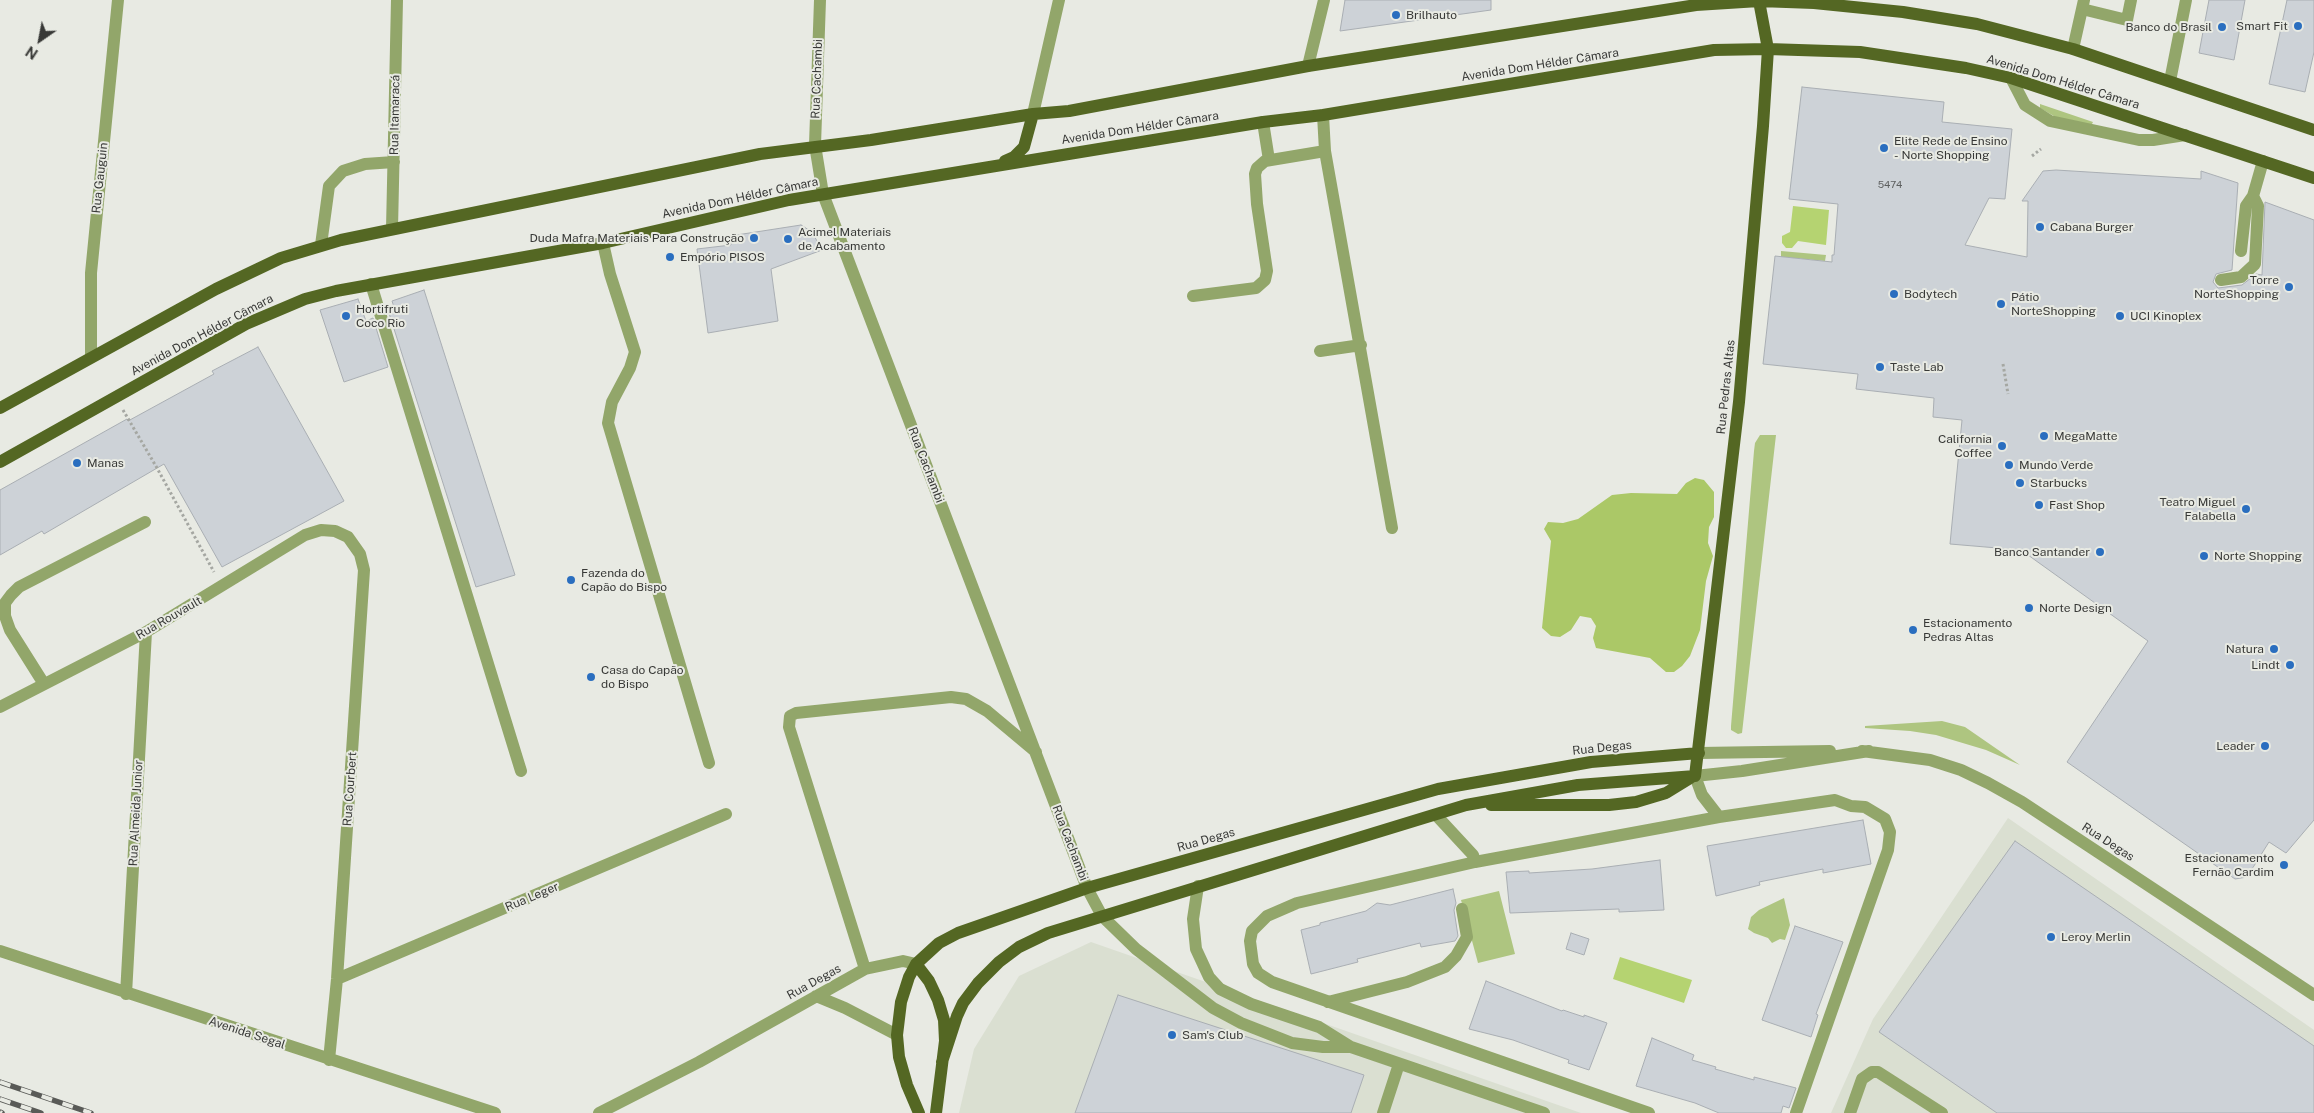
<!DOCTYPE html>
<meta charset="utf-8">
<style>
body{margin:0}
#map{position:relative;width:2314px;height:1113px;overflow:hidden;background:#e8eae3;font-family:"Public Sans",sans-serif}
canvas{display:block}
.north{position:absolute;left:15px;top:15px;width:50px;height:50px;-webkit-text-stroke:4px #e8eae3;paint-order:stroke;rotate:213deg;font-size:14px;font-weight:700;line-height:20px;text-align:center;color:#383937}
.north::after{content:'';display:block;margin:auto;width:18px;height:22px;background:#383937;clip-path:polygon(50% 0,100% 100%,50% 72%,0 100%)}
</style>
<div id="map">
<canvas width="2314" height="1113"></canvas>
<div class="north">N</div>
</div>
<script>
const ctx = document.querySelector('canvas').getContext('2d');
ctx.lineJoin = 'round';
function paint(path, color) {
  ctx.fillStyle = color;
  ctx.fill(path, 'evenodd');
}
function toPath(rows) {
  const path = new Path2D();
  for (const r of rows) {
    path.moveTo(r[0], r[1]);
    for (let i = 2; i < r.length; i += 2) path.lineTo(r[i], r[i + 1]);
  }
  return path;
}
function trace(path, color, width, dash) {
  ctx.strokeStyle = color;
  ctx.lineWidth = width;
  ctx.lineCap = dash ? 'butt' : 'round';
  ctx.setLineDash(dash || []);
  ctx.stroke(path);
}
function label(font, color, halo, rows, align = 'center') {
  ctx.font = font + ' "Public Sans",sans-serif';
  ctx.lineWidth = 4;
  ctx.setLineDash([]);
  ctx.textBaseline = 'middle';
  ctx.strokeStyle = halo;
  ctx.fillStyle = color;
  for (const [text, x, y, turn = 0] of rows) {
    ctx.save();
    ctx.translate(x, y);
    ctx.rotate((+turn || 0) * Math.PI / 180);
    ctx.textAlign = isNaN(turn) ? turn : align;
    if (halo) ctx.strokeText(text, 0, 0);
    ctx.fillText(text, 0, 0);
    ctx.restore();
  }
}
paint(toPath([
 [2008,818,2314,1030,2314,1113,1831,1113,1873,1019],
 [1091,942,1581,1113,959,1113,974,1049,1019,976]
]), '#dadfd1');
paint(toPath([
 [2040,104,2093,122,2091,126,2059,119,2040,108],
 [1781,251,1826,255,1825,261,1781,257],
 [1760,435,1776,435,1742,733,1738,734,1731,730,1731,726,1754,451,1755,443],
 [1942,721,1965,727,2020,765,1986,750,1936,735,1910,731,1865,728,1865,726],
 [1499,891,1515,954,1478,963,1461,900],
 [1784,898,1790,925,1785,940,1780,939,1772,943,1768,938,1754,933,1748,929,1751,917,1759,910]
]), '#aec580');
paint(toPath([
 [1695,478,1704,480,1714,492,1714,517,1709,527,1708,543,1713,556,1706,581,1700,630,1690,656,1682,666,1674,672,1666,672,1650,658,1596,648,1593,638,1596,626,1591,618,1580,616,1571,630,1560,637,1551,636,1542,628,1551,541,1544,529,1548,522,1563,523,1578,519,1612,495,1631,493,1677,494,1686,483]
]), '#abc867');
paint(toPath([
 [1793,206,1829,210,1826,245,1798,241,1792,248,1786,248,1782,243,1782,236,1790,232],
 [1620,957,1692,980,1684,1003,1613,979]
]), '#b5d371');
const building = toPath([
 [1345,0,1491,0,1491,10,1340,31,1345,0],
 [2209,0,2245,0,2234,60,2199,53,2209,0],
 [2287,0,2314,0,2314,52,2305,92,2269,84,2287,0],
 [1802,87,1944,102,1942,122,2012,129,2005,199,1989,198,1965,245,2027,257,2028,201,2022,201,2043,171,2056,170,2201,179,2201,171,2238,183,2232,270,2216,274,2213,282,2218,288,2242,285,2256,274,2262,275,2265,202,2314,220,2314,820,2286,853,2269,842,2247,877,2235,879,2067,762,2148,641,2021,550,1950,544,1962,420,1933,417,1934,398,1856,389,1858,374,1763,364,1775,256,1832,262,1832,255,1834,255,1838,204,1789,199,1802,87],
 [801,225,812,232,822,250,771,269,778,321,708,333,697,249,731,245,730,236,801,225],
 [424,290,515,575,476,587,388,310,394,307,392,301,424,290],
 [358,299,366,321,373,318,388,367,344,382,320,310,358,299],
 [258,347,344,501,222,567,164,464,44,534,42,531,0,555,0,490,127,419,128,421,214,374,212,371,258,347],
 [1863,820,1871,864,1823,873,1823,869,1759,882,1760,885,1716,896,1707,846,1863,820],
 [2015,841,2314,1046,2314,1113,1997,1113,1879,1032,2015,841],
 [1660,860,1664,910,1619,912,1619,909,1510,913,1506,872,1529,871,1529,873,1592,869,1660,860],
 [1453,889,1456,903,1454,910,1458,936,1455,941,1421,947,1420,943,1357,959,1358,962,1311,974,1301,930,1320,925,1320,923,1366,911,1377,903,1390,905,1453,889],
 [1795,926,1843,942,1816,1014,1818,1015,1811,1037,1762,1020,1795,926],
 [1571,933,1589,939,1584,955,1566,949,1571,933],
 [1486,981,1562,1011,1563,1010,1584,1017,1584,1015,1607,1023,1589,1070,1568,1063,1569,1060,1513,1040,1469,1029,1486,981],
 [1118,995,1364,1075,1351,1113,1075,1113,1118,995],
 [1652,1038,1694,1055,1692,1060,1716,1067,1715,1069,1754,1080,1754,1077,1796,1088,1789,1108,1783,1106,1781,1113,1719,1113,1695,1103,1636,1086,1652,1038]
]);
paint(building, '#cdd2d7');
trace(building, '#a9aeb3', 1);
trace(toPath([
 [2032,156,2041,149],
 [2003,364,2008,394],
 [123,410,157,468,214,572]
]), '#a5a7a2', 3, [2.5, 2.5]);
trace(toPath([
 [820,0,815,145,823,194,1087,888,1102,916,1136,949,1213,1008,1241,1023,1292,1043,1323,1047,1351,1047],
 [2082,9,2127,20,2131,0],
 [2073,49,2084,0],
 [1308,66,1324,0],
 [2011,78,2025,105,2050,121,2139,140,2153,140,2185,135],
 [2170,81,2186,0],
 [1033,114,1059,0],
 [1323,115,1325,151,1392,528],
 [1263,122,1269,160],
 [392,229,397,0],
 [603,243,610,274,635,352,630,368,612,402,608,423,709,763],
 [321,245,329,186,343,171,365,164,394,162],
 [2241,251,2246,206,2253,196,2263,161],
 [2221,280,2241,277,2255,264,2258,206,2253,196],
 [371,284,521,771],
 [1193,296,1256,288,1265,280,1267,271,1257,204,1255,174,1257,168,1265,161,1325,151],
 [1320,351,1361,345],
 [91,356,91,273,118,0],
 [44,684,10,630,5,616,5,603,11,595,19,587,145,522],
 [0,707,146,632,305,535,321,530,335,531,348,537,360,554,364,570,337,979,329,1060],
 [1862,751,1930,760,1961,770,1988,783,2022,802,2314,995],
 [1699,753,1830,751],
 [1436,815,1473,855,1475,862],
 [1198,886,1193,919,1196,949,1209,977,1220,989,1251,1004,1319,1027,1351,1047,1544,1113],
 [0,951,495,1113],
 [865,969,789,727,790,716,796,713,951,697,966,699,987,711,1036,752],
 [337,979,726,814],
 [126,994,146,632],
 [816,996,845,1008,897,1035],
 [1328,1002,1407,982,1445,967,1456,956,1467,937,1462,909],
 [599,1113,699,1062,865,969,903,961,916,964],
 [1383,1113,1399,1064],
 [1649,1113,1272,982,1258,973,1253,964,1250,941,1252,931,1267,916,1297,903,1475,862,1719,817],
 [1796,1113,1888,850,1890,832,1885,819,1865,807,1851,806,1835,800,1719,817,1702,795,1695,776,1742,771,1869,751],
 [1850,1113,1862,1079,1872,1072,1878,1072,1942,1113]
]), '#92a66a', 12);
trace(toPath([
 [1005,161,1014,157,1024,147,1033,114],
 [0,408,216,289,281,258,341,240,760,154,871,140,1033,114,1069,111,1308,66,1696,5,1759,1,1814,3,1903,12,1977,24,2073,49,2314,130],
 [0,462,246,324,305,299,336,291,603,243,789,200,1263,122,1323,115,1714,50,1768,49,1860,52,1966,68,2011,78,2314,178],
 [1695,776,1739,402,1763,126,1768,49,1759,1],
 [1491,805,1609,805,1636,802,1666,793,1692,777],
 [916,964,929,981,938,1000,944,1020,945,1041,936,1113],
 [942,1062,957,1016,963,1003,978,983,999,962,1019,947,1048,933,1466,805,1578,785,1695,776],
 [919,1113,907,1085,899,1057,897,1035,901,1002,909,977,916,964,939,943,958,933,1087,888,1438,789,1591,762,1699,753]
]), '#546723', 12);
const rail = toPath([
 [0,1082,91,1113],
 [0,1099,41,1113],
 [0,1112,2,1113]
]);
trace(rail, '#595a57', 5.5);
trace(rail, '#e8eae3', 4, [11]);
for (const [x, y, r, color] of [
 [1396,15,5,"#2a6ebf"],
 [2298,26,5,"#2a6ebf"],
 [2222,27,5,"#2a6ebf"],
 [1884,148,5,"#2a6ebf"],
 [2040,227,5,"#2a6ebf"],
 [754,238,5,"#2a6ebf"],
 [788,239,5,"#2a6ebf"],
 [670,257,5,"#2a6ebf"],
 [2289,287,5,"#2a6ebf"],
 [1894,294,5,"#2a6ebf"],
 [2001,304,5,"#2a6ebf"],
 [346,316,5,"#2a6ebf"],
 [2120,316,5,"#2a6ebf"],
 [1880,367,5,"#2a6ebf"],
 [2044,436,5,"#2a6ebf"],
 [2002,446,5,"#2a6ebf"],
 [77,463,5,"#2a6ebf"],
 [2009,465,5,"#2a6ebf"],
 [2020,483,5,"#2a6ebf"],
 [2039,505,5,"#2a6ebf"],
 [2246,509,5,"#2a6ebf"],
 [2100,552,5,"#2a6ebf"],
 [2204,556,5,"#2a6ebf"],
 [571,580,5,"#2a6ebf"],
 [2029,608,5,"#2a6ebf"],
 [1913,630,5,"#2a6ebf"],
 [2274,649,5,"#2a6ebf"],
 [2290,665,5,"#2a6ebf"],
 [591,677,5,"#2a6ebf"],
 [2265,746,5,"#2a6ebf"],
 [2284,865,5,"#2a6ebf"],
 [2051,937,5,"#2a6ebf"],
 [1172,1035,5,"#2a6ebf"]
]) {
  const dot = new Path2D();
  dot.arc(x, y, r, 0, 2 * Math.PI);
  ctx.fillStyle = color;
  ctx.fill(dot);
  trace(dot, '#e8eae3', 2);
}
label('10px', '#5d5f5f', null, [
 ["5474",1890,185]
]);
label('12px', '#383937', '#e8eae3', [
 ["Brilhauto",1406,15],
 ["Smart Fit",2288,26,"right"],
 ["Banco do Brasil",2212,27,"right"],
 ["Elite Rede de Ensino",1894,141],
 ["- Norte Shopping",1894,155],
 ["Cabana Burger",2050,227],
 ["Acimel Materiais",798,232],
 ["de Acabamento",798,246],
 ["Duda Mafra Materiais Para Construção",744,238,"right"],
 ["Empório PISOS",680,257],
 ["Torre",2279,280,"right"],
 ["NorteShopping",2279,294,"right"],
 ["Bodytech",1904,294],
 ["Pátio",2011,297],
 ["NorteShopping",2011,311],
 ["Hortifruti",356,309],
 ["Coco Rio",356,323],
 ["UCI Kinoplex",2130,316],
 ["Taste Lab",1890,367],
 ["MegaMatte",2054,436],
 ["California",1992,439,"right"],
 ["Coffee",1992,453,"right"],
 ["Manas",87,463],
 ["Mundo Verde",2019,465],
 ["Starbucks",2030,483],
 ["Teatro Miguel",2236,502,"right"],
 ["Falabella",2236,516,"right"],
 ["Fast Shop",2049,505],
 ["Banco Santander",2090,552,"right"],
 ["Norte Shopping",2214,556],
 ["Fazenda do",581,573],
 ["Capão do Bispo",581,587],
 ["Norte Design",2039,608],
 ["Estacionamento",1923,623],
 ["Pedras Altas",1923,637],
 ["Natura",2264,649,"right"],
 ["Lindt",2280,665,"right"],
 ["Casa do Capão",601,670],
 ["do Bispo",601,684],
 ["Leader",2255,746,"right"],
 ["Estacionamento",2274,858,"right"],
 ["Fernão Cardim",2274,872,"right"],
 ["Leroy Merlin",2061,937],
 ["Sam's Club",1182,1035]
], 'left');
label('12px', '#383937', '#e8eae3', [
 ["Avenida Dom Hélder Câmara",1540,65,-9],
 ["Rua Cachambi",817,79,-88],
 ["Avenida Dom Hélder Câmara",2063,82,17],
 ["Rua Itamaracá",395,115,-89],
 ["Avenida Dom Hélder Câmara",1140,128,-9],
 ["Rua Gauguin",100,178,-84],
 ["Avenida Dom Hélder Câmara",740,198,-12],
 ["Avenida Dom Hélder Câmara",202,335,-28],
 ["Rua Pedras Altas",1726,387,-84],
 ["Rua Cachambi",926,465,69],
 ["Rua Rouvault",169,618,-30],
 ["Rua Degas",1602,748,-6],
 ["Rua Courbert",350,789,-86],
 ["Rua Almeida Junior",136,813,-87],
 ["Rua Degas",1206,840,-16],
 ["Rua Degas",2108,842,33],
 ["Rua Cachambi",1070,843,69],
 ["Rua Leger",532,897,-23],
 ["Rua Degas",814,982,-29],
 ["Avenida Segal",247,1033,18]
]);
</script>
